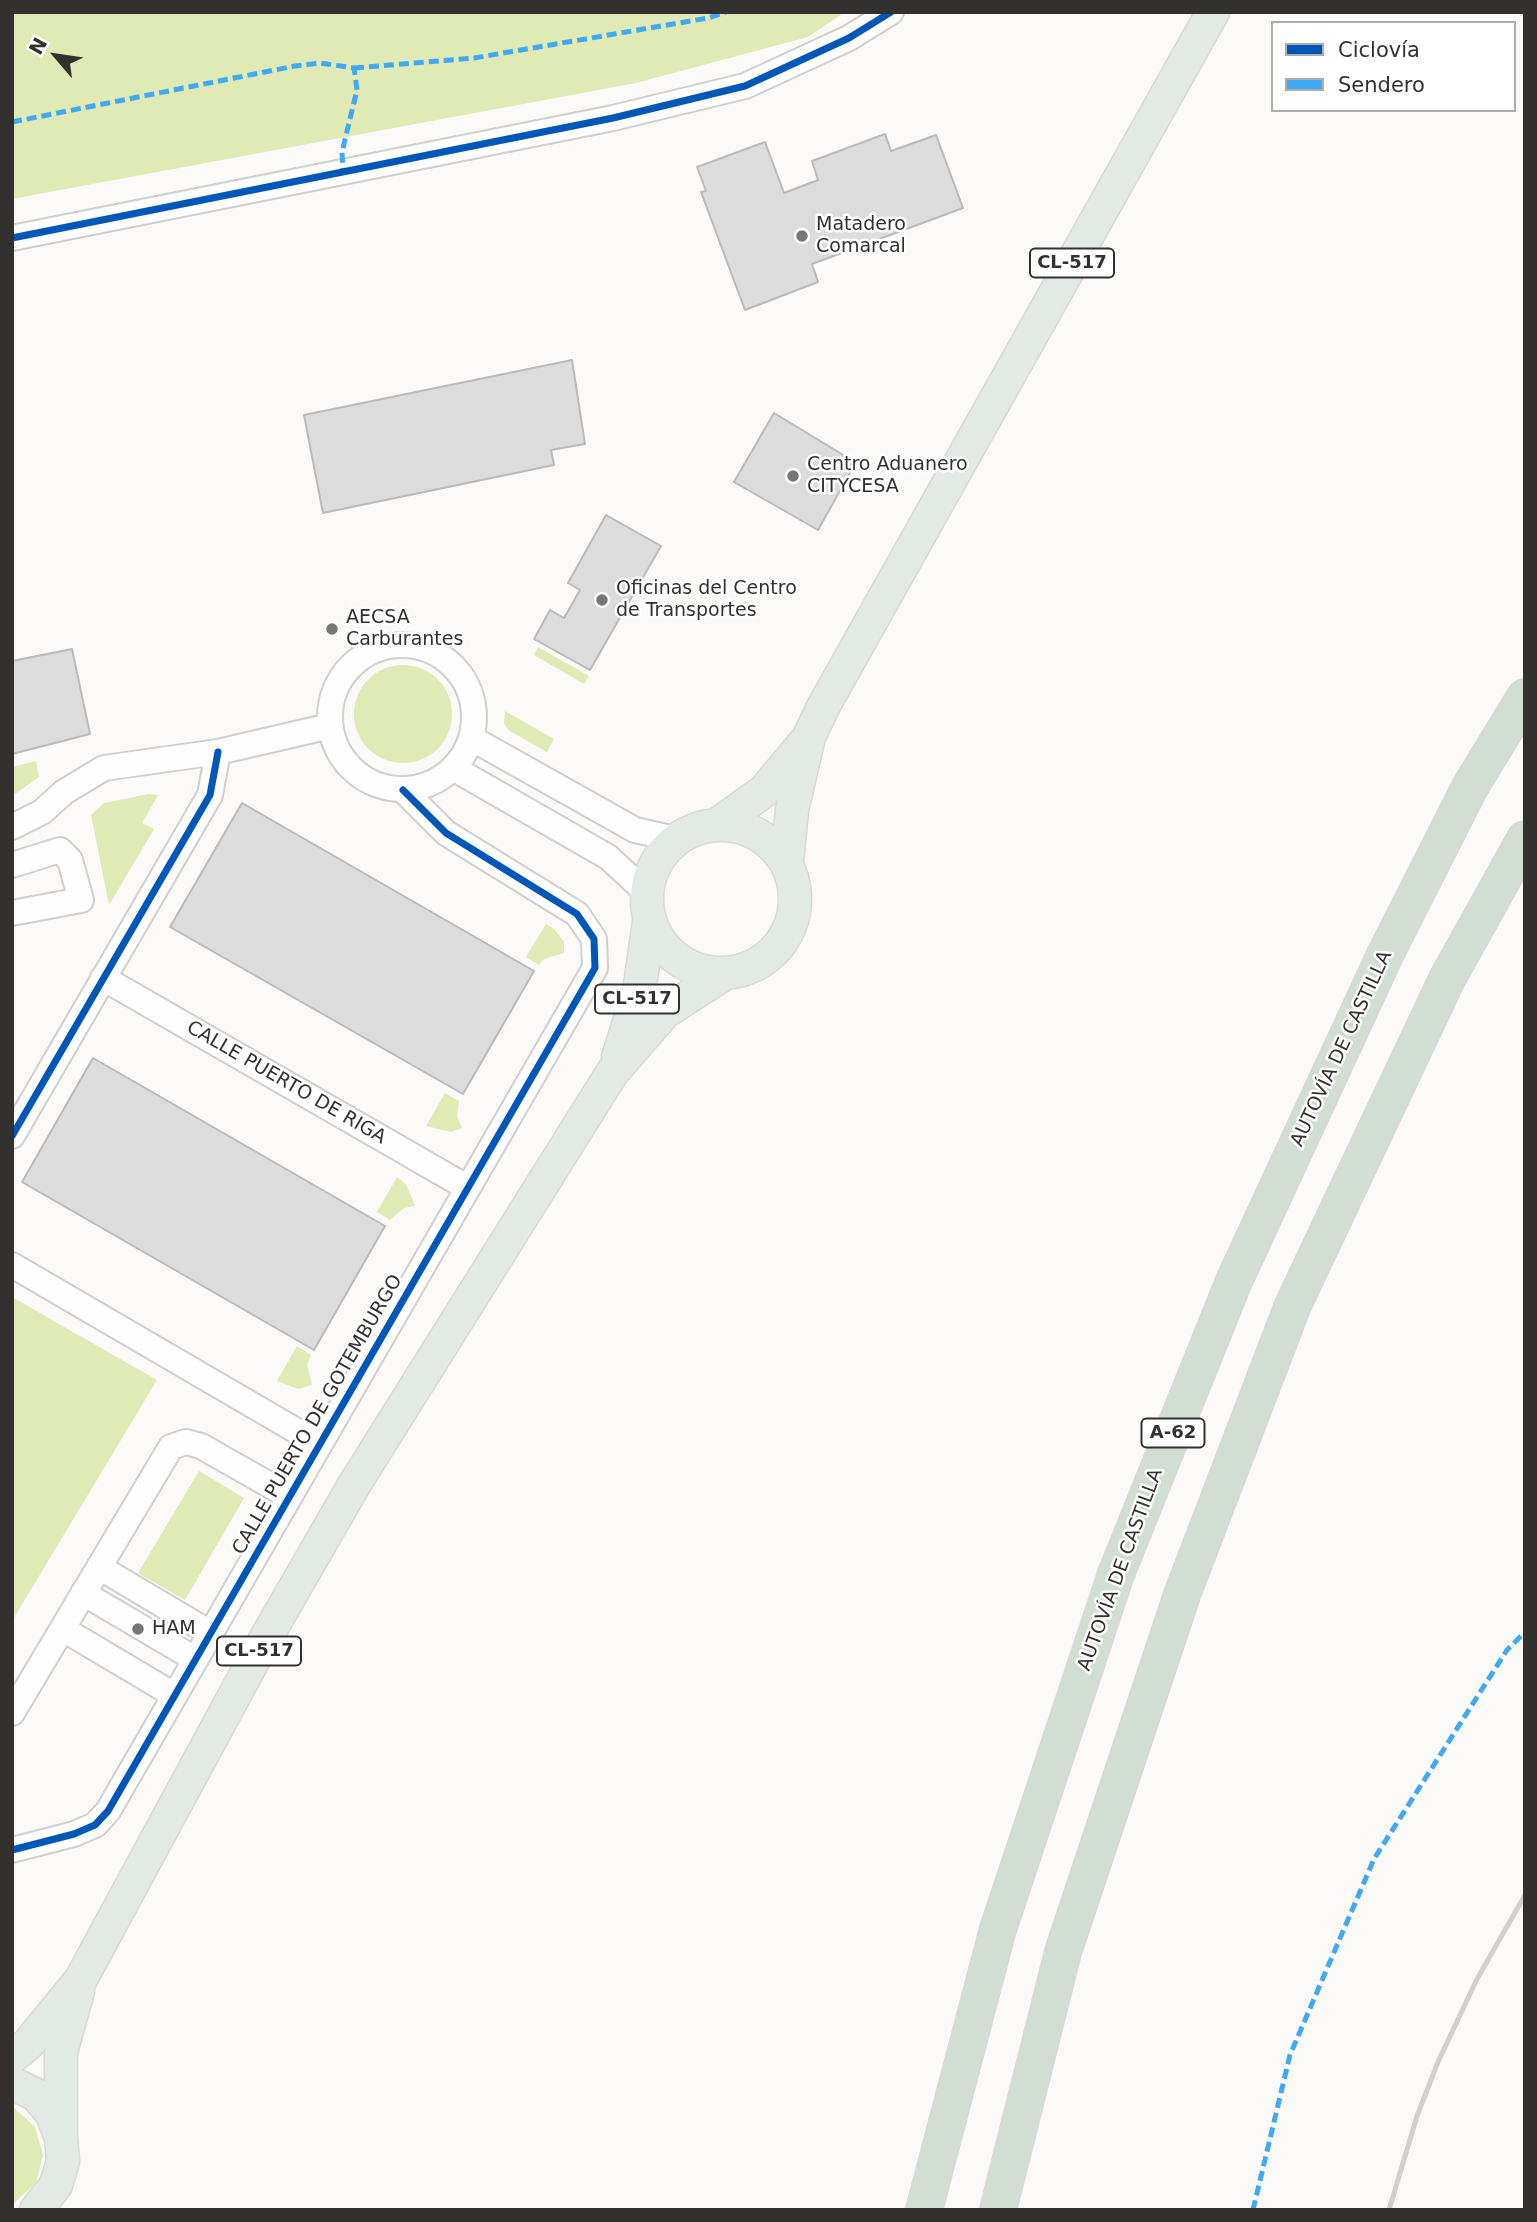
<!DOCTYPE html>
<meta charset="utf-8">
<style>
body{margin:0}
#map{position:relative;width:1537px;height:2222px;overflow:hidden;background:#fcfaf9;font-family:"DejaVu Sans",sans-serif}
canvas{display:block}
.frame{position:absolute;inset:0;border:14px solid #323130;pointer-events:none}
.legend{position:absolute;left:1271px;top:21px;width:245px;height:91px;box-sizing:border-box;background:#fff;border:2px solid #adadac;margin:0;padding:9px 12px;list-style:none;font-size:21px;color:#323130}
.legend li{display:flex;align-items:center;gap:14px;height:35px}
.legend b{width:35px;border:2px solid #adadac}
.north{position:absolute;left:21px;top:21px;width:70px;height:70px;-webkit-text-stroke:5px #fff;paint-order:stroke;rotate:299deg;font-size:19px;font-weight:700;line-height:28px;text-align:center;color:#323130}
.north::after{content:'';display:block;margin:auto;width:24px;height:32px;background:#323130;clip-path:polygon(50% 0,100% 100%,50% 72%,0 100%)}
</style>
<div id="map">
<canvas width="1537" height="2222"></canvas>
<div class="frame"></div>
<ul class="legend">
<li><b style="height:9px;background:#0057b8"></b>Ciclovía</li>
<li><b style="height:9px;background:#3fa9f5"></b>Sendero</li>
</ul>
<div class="north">N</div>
</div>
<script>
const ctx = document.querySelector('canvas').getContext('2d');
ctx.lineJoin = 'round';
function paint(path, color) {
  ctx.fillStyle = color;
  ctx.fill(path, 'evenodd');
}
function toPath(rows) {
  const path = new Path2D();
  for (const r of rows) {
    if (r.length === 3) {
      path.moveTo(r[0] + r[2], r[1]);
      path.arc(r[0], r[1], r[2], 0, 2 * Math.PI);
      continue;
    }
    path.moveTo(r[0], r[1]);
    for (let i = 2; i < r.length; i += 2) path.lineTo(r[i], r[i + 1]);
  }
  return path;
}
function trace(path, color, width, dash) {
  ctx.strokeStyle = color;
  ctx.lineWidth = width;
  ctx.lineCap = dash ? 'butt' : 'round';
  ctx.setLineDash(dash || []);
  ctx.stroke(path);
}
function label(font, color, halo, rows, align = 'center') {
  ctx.font = font + ' "DejaVu Sans",sans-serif';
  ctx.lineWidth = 5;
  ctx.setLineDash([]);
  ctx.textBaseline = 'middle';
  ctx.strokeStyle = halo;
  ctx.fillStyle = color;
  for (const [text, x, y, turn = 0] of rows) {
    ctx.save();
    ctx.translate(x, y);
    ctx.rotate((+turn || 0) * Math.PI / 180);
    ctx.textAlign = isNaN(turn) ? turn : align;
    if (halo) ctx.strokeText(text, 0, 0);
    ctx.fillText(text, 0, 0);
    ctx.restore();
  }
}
paint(toPath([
 [12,12,845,12,808,37,636,83,12,199],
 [538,647,589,676,584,684,534,655],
 [403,714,49],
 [505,711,554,739,547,752,508,730,504,723],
 [36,761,39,777,12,796,12,767],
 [148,794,158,795,142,823,154,829,109,905,91,815,104,803],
 [546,924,554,929,564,942,564,953,544,959,539,965,526,957],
 [445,1093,459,1101,457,1117,462,1128,451,1132,426,1126],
 [397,1177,406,1184,415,1206,404,1208,390,1220,377,1212],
 [12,1297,157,1380,12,1621],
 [297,1346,311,1355,307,1365,312,1385,298,1389,277,1381],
 [199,1471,244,1498,185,1600,138,1573],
 [12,2106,35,2127,43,2155,36,2183,12,2205]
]), '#dfeab5');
const building = toPath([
 [885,134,891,151,936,135,963,208,812,264,818,282,745,310,701,192,706,191,697,167,765,142,784,193,818,180,812,161,885,134],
 [572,360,585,444,551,450,554,465,323,513,304,415,572,360],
 [774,413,850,459,851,471,818,530,734,482,774,413],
 [606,515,661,546,590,670,534,639,550,610,564,618,580,590,568,583,606,515],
 [72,649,90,734,12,754,12,661,72,649],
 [242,803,534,971,463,1094,170,927,242,803],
 [93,1058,385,1226,314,1350,22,1182,93,1058]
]);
paint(building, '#dddcdc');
trace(building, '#bbbaba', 2);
const minor = toPath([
 [12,238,613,118,745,86,849,38,891,12],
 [402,717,72],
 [471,738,635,830,675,839],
 [453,768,608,857,646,892],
 [12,827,42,812,64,792,104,768,218,752,330,726],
 [12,865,60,850,70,860,81,900,12,913],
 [103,978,468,1188],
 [12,1136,210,795,218,752],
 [12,1265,319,1444],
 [99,1567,210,1633],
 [83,1593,195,1659],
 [63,1629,174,1695],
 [12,1713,171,1447,186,1442,201,1446,289,1496],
 [12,1850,74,1834,95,1825,108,1811,595,968,594,939,577,914,446,833,403,790]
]);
const major = toPath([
 [718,824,764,791,805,742],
 [721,899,74],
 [787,862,792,810,809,737,823,707,1213,12],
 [618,1057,639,992,649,922],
 [12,2057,28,2044,81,1979,259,1650,354,1485,612,1073,665,1012,724,974],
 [12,2083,36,2095,52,2114,61,2138,63,2161,56,2185,36,2210],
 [61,2138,61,2052,78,1991]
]);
const highway = toPath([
 [924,2210,998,1929,1116,1574,1234,1281,1385,955,1470,787,1525,697],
 [998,2210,1063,1952,1183,1592,1293,1305,1447,979,1525,839]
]);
trace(minor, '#d0cfce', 28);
trace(major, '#d9d8d7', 35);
trace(highway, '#d9d8d7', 38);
trace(minor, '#fffefe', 24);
trace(major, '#e3eae5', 32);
trace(highway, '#d2ddd3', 35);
trace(toPath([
 [1389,2210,1417,2116,1438,2062,1477,1979,1525,1895]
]), '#d0d0cf', 5);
trace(toPath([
 [354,68,474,58,708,18,726,12],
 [12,122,295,66,320,63,354,68,357,90,342,152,343,172],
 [1253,2210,1290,2055,1374,1859,1507,1650,1525,1632]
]), '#3fa9f5', 5, [10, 5]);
trace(toPath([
 [12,238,613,118,745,86,849,38,891,12],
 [12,1136,210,795,218,752],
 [12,1850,74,1834,95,1825,108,1811,595,968,594,939,577,914,446,833,403,790]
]), '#0057b8', 7);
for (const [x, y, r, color] of [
 [802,236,7,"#797776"],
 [793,476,7,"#797776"],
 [602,600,7,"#797776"],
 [332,629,7,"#797776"],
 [138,1629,7,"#797776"]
]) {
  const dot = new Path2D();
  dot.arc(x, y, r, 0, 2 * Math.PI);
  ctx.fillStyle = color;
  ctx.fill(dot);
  trace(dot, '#fff', 2.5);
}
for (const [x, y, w] of [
 [1072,263,84],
 [637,999,84],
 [1173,1433,63],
 [259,1651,84]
]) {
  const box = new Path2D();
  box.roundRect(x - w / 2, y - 14.5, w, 29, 5);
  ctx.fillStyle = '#fff';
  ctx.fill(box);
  trace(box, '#323130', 2);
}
label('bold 18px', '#323130', null, [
 ["CL-517",1072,263],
 ["CL-517",637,999],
 ["A-62",1173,1433],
 ["CL-517",259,1651]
]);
label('19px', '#323130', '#fff', [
 ["Matadero",816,225],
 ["Comarcal",816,247],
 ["Centro Aduanero",807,465],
 ["CITYCESA",807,487],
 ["Oficinas del Centro",616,589],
 ["de Transportes",616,611],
 ["AECSA",346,618],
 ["Carburantes",346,640],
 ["HAM",152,1629]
], 'left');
label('19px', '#323130', '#fff', [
 ["AUTOVÍA DE CASTILLA",1342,1049,-65],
 ["CALLE PUERTO DE RIGA",286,1083,30],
 ["CALLE PUERTO DE GOTEMBURGO",318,1415,-60],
 ["AUTOVÍA DE CASTILLA",1121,1570,-70]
]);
</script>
